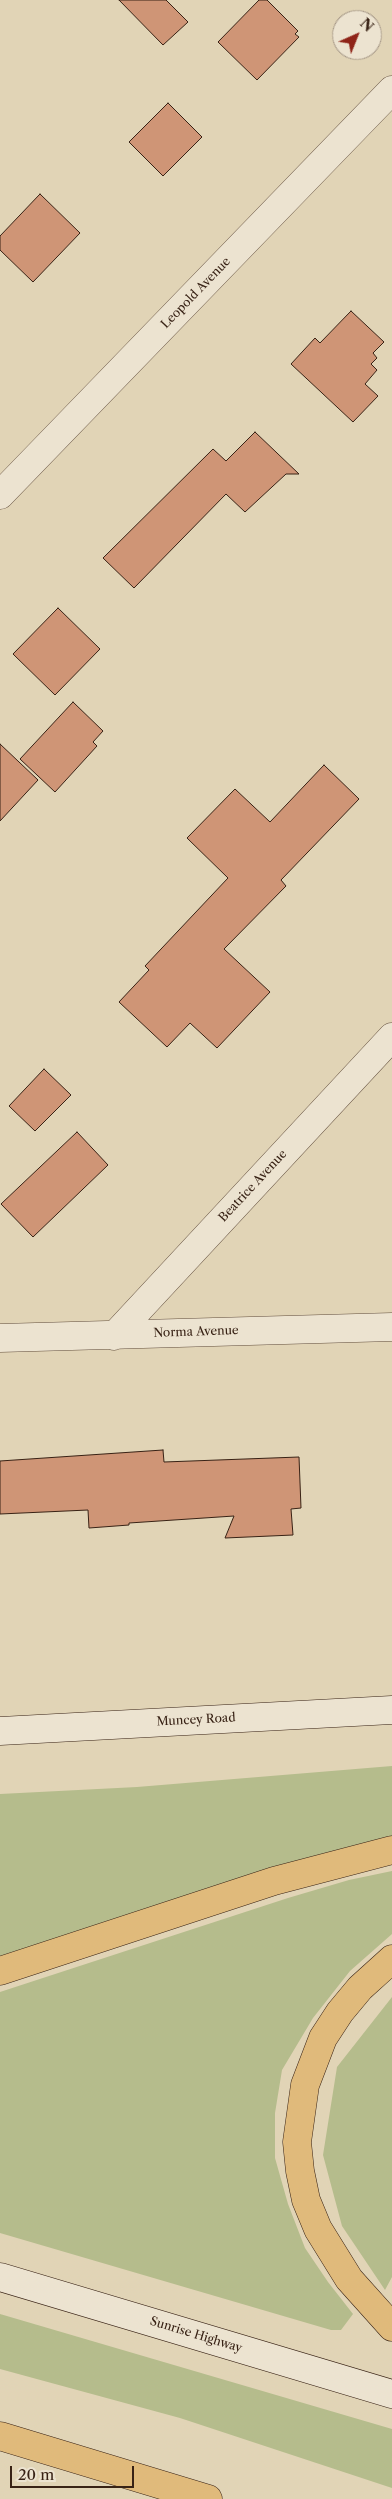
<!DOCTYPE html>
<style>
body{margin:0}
#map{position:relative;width:392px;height:2499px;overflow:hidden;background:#e1d4b6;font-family:"Libre Caslon Text",serif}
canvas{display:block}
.north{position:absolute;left:332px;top:10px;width:50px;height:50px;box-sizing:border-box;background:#ece3d0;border:1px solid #a49685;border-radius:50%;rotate:44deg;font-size:14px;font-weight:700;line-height:20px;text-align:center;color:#382215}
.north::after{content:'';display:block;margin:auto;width:18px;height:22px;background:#8f2418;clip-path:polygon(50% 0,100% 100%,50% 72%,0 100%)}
.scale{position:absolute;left:10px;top:2466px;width:124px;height:22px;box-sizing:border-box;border:2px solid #382215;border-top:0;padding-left:6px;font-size:15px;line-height:18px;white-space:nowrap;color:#382215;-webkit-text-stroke:4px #ece3d0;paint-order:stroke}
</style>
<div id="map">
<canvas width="392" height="2499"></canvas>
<div class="north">N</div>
<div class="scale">20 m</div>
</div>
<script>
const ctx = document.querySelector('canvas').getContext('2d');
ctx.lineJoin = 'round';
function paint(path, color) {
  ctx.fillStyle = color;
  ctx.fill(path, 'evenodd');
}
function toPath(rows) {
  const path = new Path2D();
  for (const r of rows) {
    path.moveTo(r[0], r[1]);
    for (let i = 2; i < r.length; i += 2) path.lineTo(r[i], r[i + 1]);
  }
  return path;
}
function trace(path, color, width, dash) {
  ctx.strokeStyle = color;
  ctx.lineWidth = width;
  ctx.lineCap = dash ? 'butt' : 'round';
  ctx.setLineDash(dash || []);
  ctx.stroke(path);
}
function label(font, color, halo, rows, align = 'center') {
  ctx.font = font + ' "Libre Caslon Text",serif';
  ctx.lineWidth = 4;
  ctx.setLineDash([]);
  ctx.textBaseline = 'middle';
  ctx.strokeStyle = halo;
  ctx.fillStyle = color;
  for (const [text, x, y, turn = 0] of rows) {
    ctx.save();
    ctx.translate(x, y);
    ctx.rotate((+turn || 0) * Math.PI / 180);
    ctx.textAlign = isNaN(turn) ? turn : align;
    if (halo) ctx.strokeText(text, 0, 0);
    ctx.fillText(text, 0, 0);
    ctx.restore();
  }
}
paint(toPath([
 [392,1766,392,1841,0,1958,0,1794,137,1787],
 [392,1871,392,1934,350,1971,313,2018,282,2070,275,2113,275,2158,288,2204,305,2248,328,2282,353,2314,341,2330,331,2330,0,2233,0,1992,288,1898,349,1880],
 [392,1997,392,2277,385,2290,342,2226,323,2155,337,2067],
 [0,2314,392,2429,392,2488,180,2418,0,2369]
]), '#b5bc8c');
const building = toPath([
 [119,0,166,0,188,22,163,45,119,0],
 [259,0,267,0,298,31,295,34,299,37,257,80,218,42,259,0],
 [168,103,202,137,163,176,129,142,168,103],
 [40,194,80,233,33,282,0,250,0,236,40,194],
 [351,311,384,342,373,353,377,358,371,364,377,370,365,384,378,396,353,422,291,364,315,338,320,343,351,311],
 [255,432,299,474,286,474,245,512,226,494,134,588,103,558,213,449,226,461,255,432],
 [58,608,100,649,55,695,13,654,58,608],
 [73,702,103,731,93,742,97,746,55,792,20,759,73,702],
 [0,744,38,780,0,821,0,744],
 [324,765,359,799,281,880,286,886,224,949,270,992,217,1048,190,1023,167,1047,119,1002,149,970,145,966,228,878,187,838,235,789,270,822,324,765],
 [44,1069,71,1095,35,1131,9,1106,44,1069],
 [77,1132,108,1165,33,1237,1,1204,77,1132],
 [163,1450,164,1462,299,1457,301,1508,291,1509,293,1535,225,1538,234,1516,129,1523,129,1525,89,1528,88,1510,0,1514,0,1461,163,1450]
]);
paint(building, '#cf9576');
trace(building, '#382215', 1);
const street = toPath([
 [0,495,392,90],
 [114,1336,392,1037],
 [0,1338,392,1327]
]);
const secondary = toPath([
 [0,1731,392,1710],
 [0,2277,392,2394]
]);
const highway = toPath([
 [392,1959,360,1988,340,2012,323,2038,305,2085,297,2142,300,2171,306,2200,318,2229,349,2279,392,2327],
 [0,1971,274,1881,392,1850],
 [0,2436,208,2499]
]);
trace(street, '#624e3d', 29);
trace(secondary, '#382215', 29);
trace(highway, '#382215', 29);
trace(street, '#ece3d0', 28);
trace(secondary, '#ece3d0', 28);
trace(highway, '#e0ba7b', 28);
label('12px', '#382215', '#ece3d0', [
 ["Leopold Avenue",196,293,-46],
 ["Beatrice Avenue",253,1186,-47],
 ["Norma Avenue",196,1332,-2],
 ["Muncey Road",196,1720,-3],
 ["Sunrise Highway",196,2335,17]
]);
</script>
